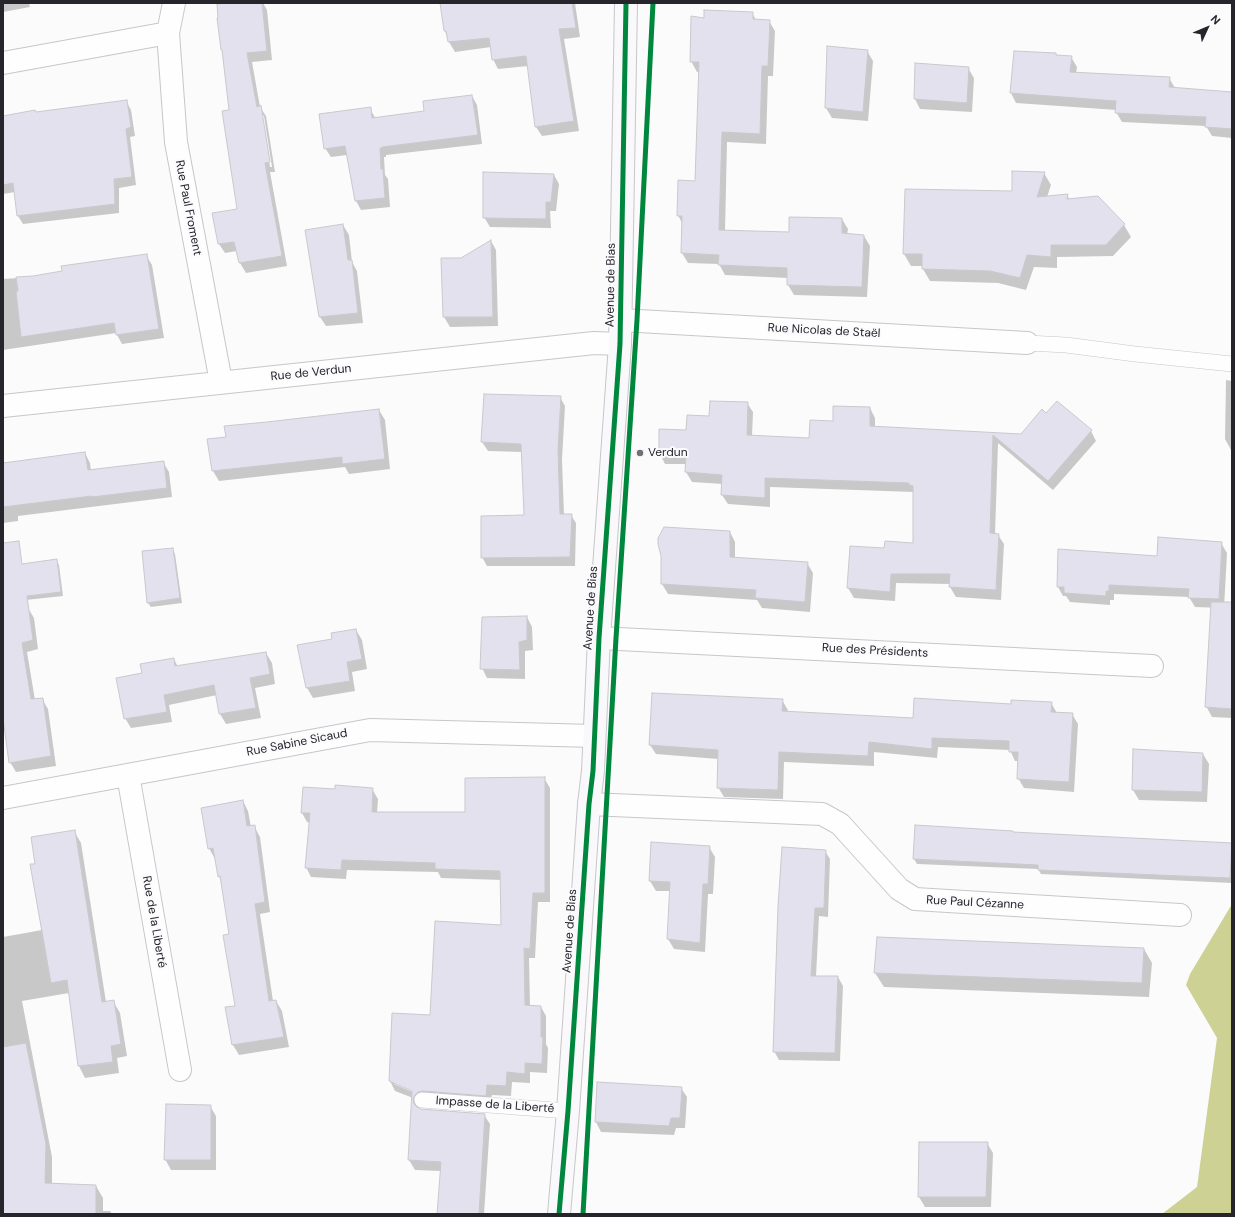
<!DOCTYPE html>
<meta charset="utf-8">
<style>
body{margin:0}
#map{position:relative;width:1235px;height:1217px;overflow:hidden;background:#fbfbfc;font-family:"DM Sans",sans-serif}
canvas{display:block}
.frame{position:absolute;inset:0;border:4px solid #26252b;pointer-events:none}
.north{position:absolute;left:1187px;top:8px;width:40px;height:40px;-webkit-text-stroke:3px #fbfafd;paint-order:stroke;rotate:46deg;font-size:11px;font-weight:700;line-height:16px;text-align:center;color:#26252b}
.north::after{content:'';display:block;margin:auto;width:14px;height:18px;background:#26252b;clip-path:polygon(50% 0,100% 100%,50% 72%,0 100%)}
</style>
<div id="map">
<canvas width="1235" height="1217"></canvas>
<div class="frame"></div>
<div class="north">N</div>
</div>
<script>
const ctx = document.querySelector('canvas').getContext('2d');
ctx.lineJoin = 'round';
function paint(path, color) {
  ctx.fillStyle = color;
  ctx.fill(path, 'evenodd');
}
function toPath(rows) {
  const path = new Path2D();
  for (const r of rows) {
    path.moveTo(r[0], r[1]);
    for (let i = 2; i < r.length; i += 2) path.lineTo(r[i], r[i + 1]);
  }
  return path;
}
function trace(path, color, width, dash) {
  ctx.strokeStyle = color;
  ctx.lineWidth = width;
  ctx.lineCap = dash ? 'butt' : 'round';
  ctx.setLineDash(dash || []);
  ctx.stroke(path);
}
function label(font, color, halo, rows, align = 'center') {
  ctx.font = font + ' "DM Sans",sans-serif';
  ctx.lineWidth = 4;
  ctx.setLineDash([]);
  ctx.textBaseline = 'middle';
  ctx.strokeStyle = halo;
  ctx.fillStyle = color;
  for (const [text, x, y, turn = 0] of rows) {
    ctx.save();
    ctx.translate(x, y);
    ctx.rotate((+turn || 0) * Math.PI / 180);
    ctx.textAlign = isNaN(turn) ? turn : align;
    if (halo) ctx.strokeText(text, 0, 0);
    ctx.fillText(text, 0, 0);
    ctx.restore();
  }
}
paint(toPath([
 [1232,904,1232,1214,1162,1214,1197,1187,1217,1038,1186,985,1190,974]
]), '#cdd294');
paint(toPath([
 [3,3,29,3,30,7,3,12],
 [228,3,263,3,267,10,272,60,252,62,260,107,266,116,275,172,270,172,287,266,246,273,240,263,237,251,225,253,219,244,238,210,230,111,223,53,222,50],
 [261,114,264,116,272,167,270,167],
 [441,3,575,3,580,37,564,39,579,131,542,136,536,127,528,66,498,69,493,59,491,47,455,52,449,42,445,31],
 [752,13,756,20,769,21,775,31,773,76,768,76,766,144,727,142,725,231,790,233,842,219,848,229,847,235,864,236,870,246,867,297,794,295,788,285,788,278,725,275,719,264,688,263,682,253,683,225,678,215,695,182,700,72,697,72,691,61,705,19],
 [867,51,873,61,868,121,832,118,826,108],
 [1014,52,1056,54,1057,56,1071,57,1077,67,1076,73,1169,78,1175,88,1232,93,1232,138,1212,136,1206,126,1122,122,1116,112,1117,110,1016,103,1011,93],
 [916,64,968,68,974,78,972,112,920,109,915,99],
 [472,96,477,105,482,144,386,155,386,157,384,157,385,175,388,179,390,207,361,210,356,201,347,155,331,157,325,148,370,109,376,119,425,112],
 [126,101,131,110,135,136,130,137,136,185,119,188,119,213,23,224,18,216,15,192,3,194,3,117],
 [1044,173,1051,185,1047,197,1067,195,1070,200,1098,197,1124,225,1131,237,1113,256,1057,257,1057,268,1034,267,1026,290,998,283,930,281,923,269,923,266,911,266,904,254],
 [554,175,559,184,556,211,550,211,551,228,490,227,484,217],
 [343,225,349,235,352,262,357,271,363,323,326,326,320,317],
 [491,241,496,250,498,326,450,327,444,317,442,259,461,259],
 [146,255,152,265,164,338,122,344,116,333,3,350,3,279,33,277],
 [1226,380,1232,381,1232,450,1231,450,1225,439],
 [560,397,565,406,562,460,564,515,571,515,576,523,575,566,487,566,482,557,525,516,522,452,488,451,482,442],
 [747,403,753,412,752,436,810,439,834,422,870,408,875,418,875,427,1021,435,1047,414,1091,431,1096,441,1053,490,998,443,995,535,998,535,1004,544,1001,600,956,597,950,587,950,584,896,583,895,601,854,598,848,588,885,549,914,544,914,492,770,487,770,507,728,504,722,495,723,484,692,482,686,472,687,464,665,464,660,454,660,430,687,431,710,417],
 [379,410,385,420,390,469,349,474,345,467,219,481,213,471,208,440],
 [85,453,90,463,91,471,163,462,169,472,172,497,18,516,18,521,3,523,3,463,7,462,7,464],
 [730,532,735,542,735,558,807,563,813,573,810,612,762,608,757,600,668,594,662,584,662,556],
 [1221,543,1227,553,1224,608,1195,607,1189,597,1114,594,1114,600,1110,600,1110,605,1070,602,1066,596,1063,596,1058,587,1158,557],
 [172,549,175,554,182,603,151,607,148,603],
 [56,560,59,565,63,596,7,602,3,584,3,568],
 [28,608,34,618,38,649,27,652,35,700,42,699,48,709,56,766,16,772,10,762,3,711,3,613],
 [527,617,532,627,533,650,525,651,525,679,487,678,482,668],
 [356,630,362,640,367,669,352,672,355,691,313,698,307,688,298,646,333,640],
 [1232,638,1232,718,1212,717,1206,706],
 [266,653,272,663,275,684,255,688,261,718,226,724,220,714,217,695,169,705,172,722,131,728,125,718,143,674,174,659,178,667],
 [782,700,788,710,787,712,914,719,1012,705,1051,703,1057,713,1072,714,1078,724,1074,792,1024,788,1018,778,1019,761,1015,761,1010,750,938,747,937,758,874,752,874,766,784,762,783,799,724,797,718,787,718,759,656,754,650,745],
 [1203,754,1209,764,1207,802,1139,800,1133,790],
 [544,778,550,788,550,902,538,902,535,958,529,958,530,1007,541,1007,546,1016,546,1044,548,1048,547,1073,530,1072,530,1083,512,1082,511,1096,492,1095,491,1105,420,1105,418,1109,484,1115,490,1124,484,1214,494,1214,438,1214,441,1171,415,1170,409,1160,413,1098,395,1091,390,1081,430,1016,502,926,502,880,441,878,438,872,347,870,346,879,311,877,306,867,310,823,307,822,302,813,336,790,372,789,378,799,377,813,466,813],
 [394,1082,418,1092,417,1094,394,1084],
 [243,801,248,811,251,827,254,826,260,837,270,912,260,914,273,1001,276,1001,282,1011,289,1047,239,1055,233,1045,226,1008,236,1007,230,935,221,881,219,876,215,859,209,848],
 [74,831,81,843,106,1002,113,1001,120,1013,127,1056,117,1058,119,1073,85,1078,79,1066,69,993,22,1001,52,1157,52,1184,96,1186,103,1198,103,1211,110,1211,112,1214,3,1214,3,937,42,930,36,864],
 [1013,833,1232,845,1232,883,1041,874,1038,869,917,864,914,859],
 [709,847,715,857,713,894,708,894,705,952,674,949,668,939,670,891,656,891,650,881],
 [825,851,830,859,828,917,819,916,816,977,838,977,843,986,840,1061,779,1060,774,1051],
 [1144,949,1152,963,1149,997,884,987,875,973],
 [681,1088,687,1097,685,1128,676,1128,674,1135,601,1132,596,1122],
 [210,1106,216,1116,216,1170,171,1170,165,1159],
 [987,1143,993,1153,991,1207,925,1207,919,1197]
]), '#0003');
const building = toPath([
 [226,3,262,3,267,51,247,53,257,107,261,105,270,162,265,163,282,256,239,263,234,242,218,244,212,213,237,209,222,111,229,110,222,50,221,50,217,18,218,18,217,4,226,3],
 [440,3,572,3,576,28,559,29,574,121,535,127,526,56,492,60,489,38,448,42,446,31,444,31,440,3],
 [704,10,753,12,753,19,770,20,768,66,762,66,760,134,722,132,719,230,789,232,789,217,842,218,842,233,864,235,862,287,787,285,787,268,718,265,719,255,681,253,682,216,677,216,678,180,695,181,699,62,690,62,691,16,704,18,704,10],
 [827,46,868,50,863,112,825,108,827,46],
 [1014,51,1056,53,1056,55,1072,56,1070,72,1170,77,1169,87,1232,92,1232,129,1205,127,1206,117,1115,113,1116,101,1010,93,1014,51],
 [915,63,969,67,967,103,914,99,915,63],
 [472,95,478,135,382,147,382,148,380,148,381,169,383,169,385,198,355,201,345,146,324,149,319,114,371,107,372,118,424,111,423,101,472,95],
 [127,100,131,127,126,129,132,177,114,179,115,204,17,216,13,183,3,185,3,116,35,110,36,112,127,100],
 [1012,171,1045,172,1037,197,1068,194,1067,199,1098,196,1125,224,1106,245,1051,245,1051,257,1027,255,1020,278,990,271,922,269,922,254,903,254,905,189,1012,191,1012,171],
 [483,172,554,174,551,202,546,202,546,219,483,218,483,172],
 [343,224,348,260,352,260,358,313,319,317,305,230,343,224],
 [491,240,493,317,443,317,441,258,461,258,491,240],
 [147,254,159,329,116,335,114,323,21,337,16,292,18,291,16,277,33,276,62,271,61,266,147,254],
 [484,394,561,396,558,450,560,514,572,514,570,557,481,558,481,516,524,515,521,444,481,442,484,394],
 [710,401,748,402,747,435,809,438,810,420,833,421,833,406,870,407,870,426,1021,434,1042,409,1046,413,1057,401,1092,430,1048,481,993,435,990,533,999,534,996,590,949,587,950,574,891,574,890,592,847,588,850,546,884,548,885,541,913,543,913,486,909,485,909,483,765,478,765,498,721,495,722,475,685,472,686,455,659,454,659,429,686,430,687,415,709,416,710,401],
 [379,409,385,459,342,464,342,457,212,471,207,439,226,437,224,426,267,422,379,409],
 [85,452,88,470,164,461,167,488,92,497,92,496,3,507,3,463,85,452],
 [664,527,730,531,730,557,808,562,805,602,755,598,756,590,661,584,661,556,658,544,658,538,664,527],
 [1158,537,1222,542,1219,599,1188,598,1189,589,1109,585,1109,591,1106,591,1106,596,1064,593,1064,587,1057,587,1058,549,1157,556,1158,537],
 [19,541,22,564,57,559,61,592,27,596,33,640,22,643,31,699,43,698,51,756,9,763,3,718,3,543,19,541],
 [173,548,180,598,147,603,142,551,173,548],
 [1211,602,1232,602,1232,709,1205,707,1211,602],
 [527,616,527,640,519,642,520,670,480,669,482,617,527,616],
 [356,629,362,659,347,662,350,681,306,688,297,645,332,639,331,633,356,629],
 [266,652,270,674,250,678,256,708,219,714,214,685,164,695,167,712,124,719,116,678,142,673,140,664,174,658,175,666,266,652],
 [652,693,783,699,782,711,913,718,914,698,1011,704,1011,700,1052,702,1051,712,1073,713,1069,782,1017,779,1018,752,1009,752,1009,741,932,738,932,749,869,742,868,756,779,752,778,790,717,788,718,750,649,745,652,693],
 [1133,749,1203,753,1202,792,1132,790,1133,749],
 [545,777,545,893,533,893,530,949,524,948,525,1005,541,1006,541,1037,543,1037,542,1064,525,1063,525,1074,507,1072,506,1086,487,1085,486,1096,423,1091,418,1092,415,1095,413,1099,414,1104,417,1107,421,1109,485,1114,479,1214,437,1214,441,1162,408,1160,412,1091,389,1081,392,1013,430,1015,435,921,501,925,500,871,435,869,435,863,342,860,341,870,305,868,310,813,301,813,303,787,335,789,335,785,373,788,372,812,465,812,465,778,545,777],
 [243,800,247,826,255,825,265,902,255,904,269,1001,276,1000,284,1037,232,1045,225,1007,235,1006,223,935,229,934,220,876,218,877,213,848,208,849,201,808,243,800],
 [915,825,1013,831,1013,832,1232,843,1230,878,1038,870,1038,865,913,859,915,825],
 [75,830,102,1002,114,1000,121,1044,111,1046,113,1062,78,1066,67,980,51,983,30,864,35,864,31,837,75,830],
 [651,842,710,846,708,884,703,884,700,943,667,939,670,882,649,881,651,842],
 [782,847,826,850,824,908,815,908,811,976,838,976,835,1053,773,1052,778,906,782,847],
 [877,937,1144,948,1142,983,874,973,877,937],
 [26,1043,46,1144,45,1183,96,1185,96,1214,3,1214,3,1047,26,1043],
 [597,1082,682,1087,680,1118,671,1118,669,1126,595,1122,597,1082],
 [166,1104,211,1105,211,1160,164,1160,166,1104],
 [919,1142,988,1142,986,1197,918,1197,919,1142]
]);
paint(building, '#e4e1ee');
trace(building, '#c9c8cc', 1);
const lane = toPath([
 [1027,343,1066,345,1135,354,1232,364],
 [422,1100,568,1111]
]);
const street = toPath([
 [168,33,176,142,221,382],
 [3,63,168,33,174,3],
 [621,320,1027,343],
 [3,406,594,343,620,344],
 [599,638,1152,666],
 [128,775,180,1070],
 [3,798,370,730,594,736],
 [589,804,822,814,840,824,899,889,915,899,1180,915]
]);
const secondary = toPath([
 [559,1214,568,1111,589,804,593,771,599,638,620,344,626,3]
]);
trace(lane, '#c7c6ca', 16);
trace(street, '#c7c6ca', 24);
trace(secondary, '#c7c6ca', 24);
trace(lane, '#fefeff', 15);
trace(street, '#fefeff', 22);
trace(secondary, '#f9f8fb', 22);
trace(toPath([
 [559,1214,568,1111,589,804,593,771,599,638,620,344,626,3],
 [583,1214,616,638,637,320,653,3]
]), '#00873e', 5);
for (const [x, y, r, color] of [
 [640,453,4,"#717074"]
]) {
  const dot = new Path2D();
  dot.arc(x, y, r, 0, 2 * Math.PI);
  ctx.fillStyle = color;
  ctx.fill(dot);
  trace(dot, '#fbfafd', 1.5);
}
label('12px', '#26252b', '#fbfafd', [
 ["Rue Paul Froment",188,208,79],
 ["Avenue de Bias",611,285,-89],
 ["Rue Nicolas de Staël",824,331,3],
 ["Rue de Verdun",311,373,-6],
 ["Avenue de Bias",591,608,-86],
 ["Rue des Présidents",875,651,3],
 ["Rue Sabine Sicaud",297,743,-11],
 ["Rue Paul Cézanne",975,903,3],
 ["Rue de la Liberté",154,922,80],
 ["Avenue de Bias",570,931,-86],
 ["Impasse de la Liberté",495,1105,4]
]);
label('12px', '#26252b', '#fbfafd', [
 ["Verdun",648,453]
], 'left');
</script>
